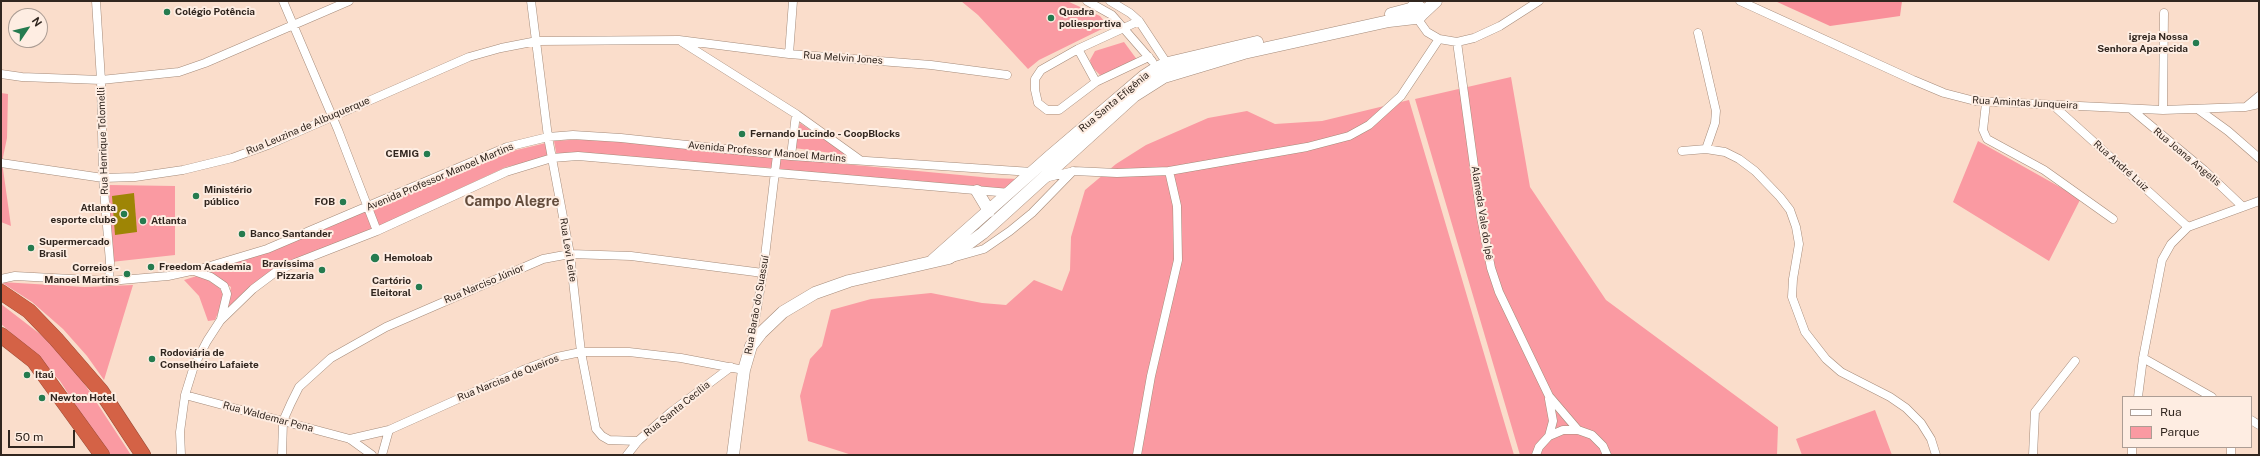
<!DOCTYPE html>
<meta charset="utf-8">
<style>
body{margin:0}
#map{position:relative;width:2260px;height:456px;overflow:hidden;background:#faddcb;font-family:"Public Sans",sans-serif}
canvas{display:block}
.frame{position:absolute;inset:0;border:2px solid #31261f;pointer-events:none}
.legend{position:absolute;left:2122px;top:396px;width:130px;height:52px;box-sizing:border-box;background:#feede2;border:1px solid #ac9d94;margin:0;padding:5px 7px;list-style:none;font-size:12px;color:#31261f}
.legend li{display:flex;align-items:center;gap:8px;height:20px}
.legend b{width:20px;border:1px solid #ac9d94}
.north{position:absolute;left:8px;top:8px;width:40px;height:40px;box-sizing:border-box;background:#feede2;border:1px solid #ac9d94;border-radius:50%;rotate:55deg;font-size:11px;font-weight:700;line-height:16px;text-align:center;color:#31261f}
.north::after{content:'';display:block;margin:auto;width:14px;height:18px;background:#257b4f;clip-path:polygon(50% 0,100% 100%,50% 72%,0 100%)}
.scale{position:absolute;left:8px;top:430px;width:67px;height:18px;box-sizing:border-box;border:2px solid #31261f;border-top:0;padding-left:5px;font-size:12px;line-height:14px;white-space:nowrap;color:#31261f;-webkit-text-stroke:3px #feede2;paint-order:stroke}
</style>
<div id="map">
<canvas width="2260" height="456"></canvas>
<div class="frame"></div>
<ul class="legend">
<li><b style="height:5px;background:#fff"></b>Rua</li>
<li><b style="height:11px;background:#fa9aa2"></b>Parque</li>
</ul>
<div class="north">N</div>
<div class="scale">50 m</div>
</div>
<script>
const ctx = document.querySelector('canvas').getContext('2d');
ctx.lineJoin = 'round';
function paint(path, color) {
  ctx.fillStyle = color;
  ctx.fill(path, 'evenodd');
}
function toPath(rows) {
  const path = new Path2D();
  for (const r of rows) {
    if (r.length === 3) {
      path.moveTo(r[0] + r[2], r[1]);
      path.arc(r[0], r[1], r[2], 0, 2 * Math.PI);
      continue;
    }
    path.moveTo(r[0], r[1]);
    for (let i = 2; i < r.length; i += 2) path.lineTo(r[i], r[i + 1]);
  }
  return path;
}
function trace(path, color, width, dash) {
  ctx.strokeStyle = color;
  ctx.lineWidth = width;
  ctx.lineCap = dash ? 'butt' : 'round';
  ctx.setLineDash(dash || []);
  ctx.stroke(path);
}
function label(font, color, halo, rows, align = 'center') {
  ctx.font = font + ' "Public Sans",sans-serif';
  ctx.lineWidth = 4;
  ctx.setLineDash([]);
  ctx.textBaseline = 'middle';
  ctx.strokeStyle = halo;
  ctx.fillStyle = color;
  for (const [text, x, y, turn = 0] of rows) {
    ctx.save();
    ctx.translate(x, y);
    ctx.rotate((+turn || 0) * Math.PI / 180);
    ctx.textAlign = isNaN(turn) ? turn : align;
    if (halo) ctx.strokeText(text, 0, 0);
    ctx.fillText(text, 0, 0);
    ctx.restore();
  }
}
paint(toPath([
 [961,1,1067,1,1100,16,1108,26,1039,60,1028,69,978,15],
 [1124,42,1138,61,1109,74,1100,75,1091,66,1090,60,1095,51],
 [1511,77,1530,187,1606,300,1778,427,1777,455,1520,455,1415,99],
 [1,93,8,94,7,138,2,162,11,226,1,222],
 [1409,100,1514,455,852,455,808,441,800,396,810,359,822,346,831,310,871,299,931,293,982,303,1006,305,1034,280,1062,291,1070,270,1071,237,1085,190,1116,164,1146,145,1208,118,1247,111,1275,124,1322,121],
 [800,123,847,155,794,148],
 [599,138,776,154,774,168,557,157,554,141],
 [1978,141,2067,191,2082,196,2049,261,1953,202],
 [546,143,548,157,506,167,379,226,370,207,504,153],
 [780,158,992,178,1019,179,1009,189,778,172],
 [109,185,175,186,175,255,111,262],
 [366,210,374,230,294,261,226,311,231,287,200,269,284,245],
 [200,275,218,287,226,295,215,320,208,321,199,296,184,280],
 [1,282,85,287,133,285,104,380,87,356,63,329,32,302],
 [1,304,53,344,76,371,131,455,108,455,60,381,38,357,1,324],
 [1875,410,1892,455,1802,455,1796,439]
]), '#fa9aa2');
paint(toPath([
 [1775,1,1902,1,1900,16,1830,26]
]), '#f9909a');
paint(toPath([
 [134,193,137,232,115,235,112,196]
]), '#9e8505');
const street = toPath([
 [96,1,101,80,103,178,110,262,109,281],
 [283,1,338,130,377,231],
 [531,1,548,137,570,254,581,352,596,429,602,436,609,440,638,441],
 [1087,1,1112,15,1152,61],
 [1110,1,1130,13,1139,21,1170,68],
 [1740,1,1913,80,1944,93,1975,101,2163,110,2245,107,2259,104],
 [1417,18,1427,32,1439,39,1457,42,1474,38,1500,26,1539,1],
 [1139,21,1078,49,1041,70,1035,79,1035,90,1038,103,1047,110,1059,110,1096,82,1149,57],
 [1698,33,1716,111,1715,123,1706,149],
 [682,42,796,114,860,160],
 [1457,42,1481,217,1491,268,1499,292,1549,396,1578,430],
 [1078,49,1096,82],
 [789,54,793,1],
 [1,74,22,77,101,80,179,72,205,63,349,1],
 [1986,103,1983,130,1987,139,2044,170,2113,219],
 [2054,106,2188,227],
 [2247,106,2259,96],
 [2131,109,2204,170,2242,206],
 [2163,110,2164,13],
 [2199,110,2228,131,2259,158],
 [1682,151,1706,149,1725,152,1739,159,1755,171,1780,197,1790,210,1796,227,1799,244,1793,279,1792,297,1805,332,1826,359,1841,372,1890,397,1906,408,1921,423,1931,439,1936,455],
 [791,156,796,114],
 [1,163,103,178,135,177,183,170,232,158,268,145,469,57,501,48,537,41,679,40,789,54,931,65,1007,75],
 [1045,178,1074,171,1117,173,1169,171,1307,147,1349,136,1369,125,1401,96,1439,39],
 [952,258,984,249,1010,231,1032,213,1073,171],
 [194,271,211,277,224,286,227,294,221,319],
 [1,279,15,276,109,281,168,276,200,269,267,249,507,147,548,137,573,135,621,138,791,156,1032,172],
 [751,344,763,273,777,155],
 [2143,358,2212,397],
 [185,395,350,439,372,455],
 [2138,397,2143,358,2162,260,2171,244,2188,227,2259,201],
 [2251,420,2259,425],
 [1549,436,1553,421,1549,399],
 [350,439,389,430,523,370,557,357,581,352,629,352,681,358,744,370],
 [181,455,180,432,185,395,194,366,207,341,220,321,253,289,277,271,295,263,377,231,506,172,552,158,578,156,1010,193],
 [282,455,283,421,291,403,299,387,331,358,386,327,543,259,570,254,631,256,763,273],
 [382,455,389,430],
 [627,455,638,441,671,412,731,367],
 [1137,455,1151,376,1178,260,1177,206,1169,171],
 [1536,455,1539,447,1549,436,1563,430,1578,430,1592,435,1603,446,1607,455],
 [2033,455,2035,412,2075,361],
 [2132,455,2132,447],
 [2231,455,2231,447]
]);
const secondary = toPath([
 [1416,12,6],
 [1391,14,1410,9],
 [1421,15,1436,1],
 [977,191,989,211],
 [933,260,1049,157,1144,76,1158,67,1168,63,1257,42],
 [733,455,744,370,751,346,761,333,783,312,815,293,849,281,949,258,983,233,1134,96,1164,77,1244,53,1389,21,1415,18]
]);
const highway = toPath([
 [1,292,29,311,56,339,101,391,143,455],
 [1,335,34,361,102,455]
]);
trace(street, '#a58b7a', 9);
trace(secondary, '#a58b7a', 13);
trace(highway, '#9b4d38', 16);
trace(street, '#fff', 8);
trace(secondary, '#fff', 12);
trace(highway, '#d46246', 15);
for (const [x, y, r, color] of [
 [167,12,4,"#257b4f"],
 [1051,18,4,"#257b4f"],
 [2196,43,4,"#257b4f"],
 [742,134,4,"#257b4f"],
 [427,154,4,"#257b4f"],
 [196,196,4,"#257b4f"],
 [343,202,4,"#257b4f"],
 [124,214,4,"#257b4f"],
 [143,221,4,"#257b4f"],
 [242,234,4,"#257b4f"],
 [31,248,4,"#257b4f"],
 [375,258,5,"#257b4f"],
 [151,267,4,"#257b4f"],
 [322,270,4,"#257b4f"],
 [127,274,4,"#257b4f"],
 [419,287,4,"#257b4f"],
 [152,359,4,"#257b4f"],
 [27,375,4,"#257b4f"],
 [42,398,4,"#257b4f"]
]) {
  const dot = new Path2D();
  dot.arc(x, y, r, 0, 2 * Math.PI);
  ctx.fillStyle = color;
  ctx.fill(dot);
  trace(dot, '#feede2', 1.5);
}
label('bold 10px', '#31261f', '#feede2', [
 ["Colégio Potência",175,12],
 ["Quadra",1059,12],
 ["poliesportiva",1059,24],
 ["igreja Nossa",2188,37,"right"],
 ["Senhora Aparecida",2188,49,"right"],
 ["Fernando Lucindo - CoopBlocks",750,134],
 ["CEMIG",419,154,"right"],
 ["Ministério",204,190],
 ["público",204,202],
 ["FOB",335,202,"right"],
 ["Atlanta",116,208,"right"],
 ["esporte clube",116,220,"right"],
 ["Atlanta",151,221],
 ["Banco Santander",250,234],
 ["Supermercado",39,242],
 ["Brasil",39,254],
 ["Hemoloab",384,258],
 ["Bravíssima",314,264,"right"],
 ["Pizzaria",314,276,"right"],
 ["Freedom Academia",159,267],
 ["Correios -",119,268,"right"],
 ["Manoel Martins",119,280,"right"],
 ["Cartório",411,281,"right"],
 ["Eleitoral",411,293,"right"],
 ["Rodoviária de",160,353],
 ["Conselheiro Lafaiete",160,365],
 ["Itaú",35,375],
 ["Newton Hotel",50,398]
], 'left');
label('10px', '#31261f', '#feede2', [
 ["Rua Melvin Jones",843,58,4],
 ["Rua Santa Efigênia",1114,102,-40],
 ["Rua Amintas Junqueira",2025,103,3],
 ["Rua Leuzina de Albuquerque",308,126,-23],
 ["Rua Henrique Tolomelli",103,141,-92],
 ["Avenida Professor Manoel Martins",767,152,5],
 ["Rua Joana Angelis",2187,157,40],
 ["Rua André Luiz",2121,166,42],
 ["Avenida Professor Manoel Martins",440,177,-23],
 ["Alameda Vale do Ipê",1482,213,81],
 ["Rua Levi Leite",568,250,81],
 ["Rua Narciso Júnior",484,284,-23],
 ["Rua Barão do Suassuí",757,305,-80],
 ["Rua Narcisa de Queiros",508,378,-22],
 ["Rua Santa Cecília",677,409,-39],
 ["Rua Waldemar Pena",268,417,15]
]);
label('bold 14px', '#634c3c', '#feede2', [
 ["Campo Alegre",512,202]
]);
</script>
